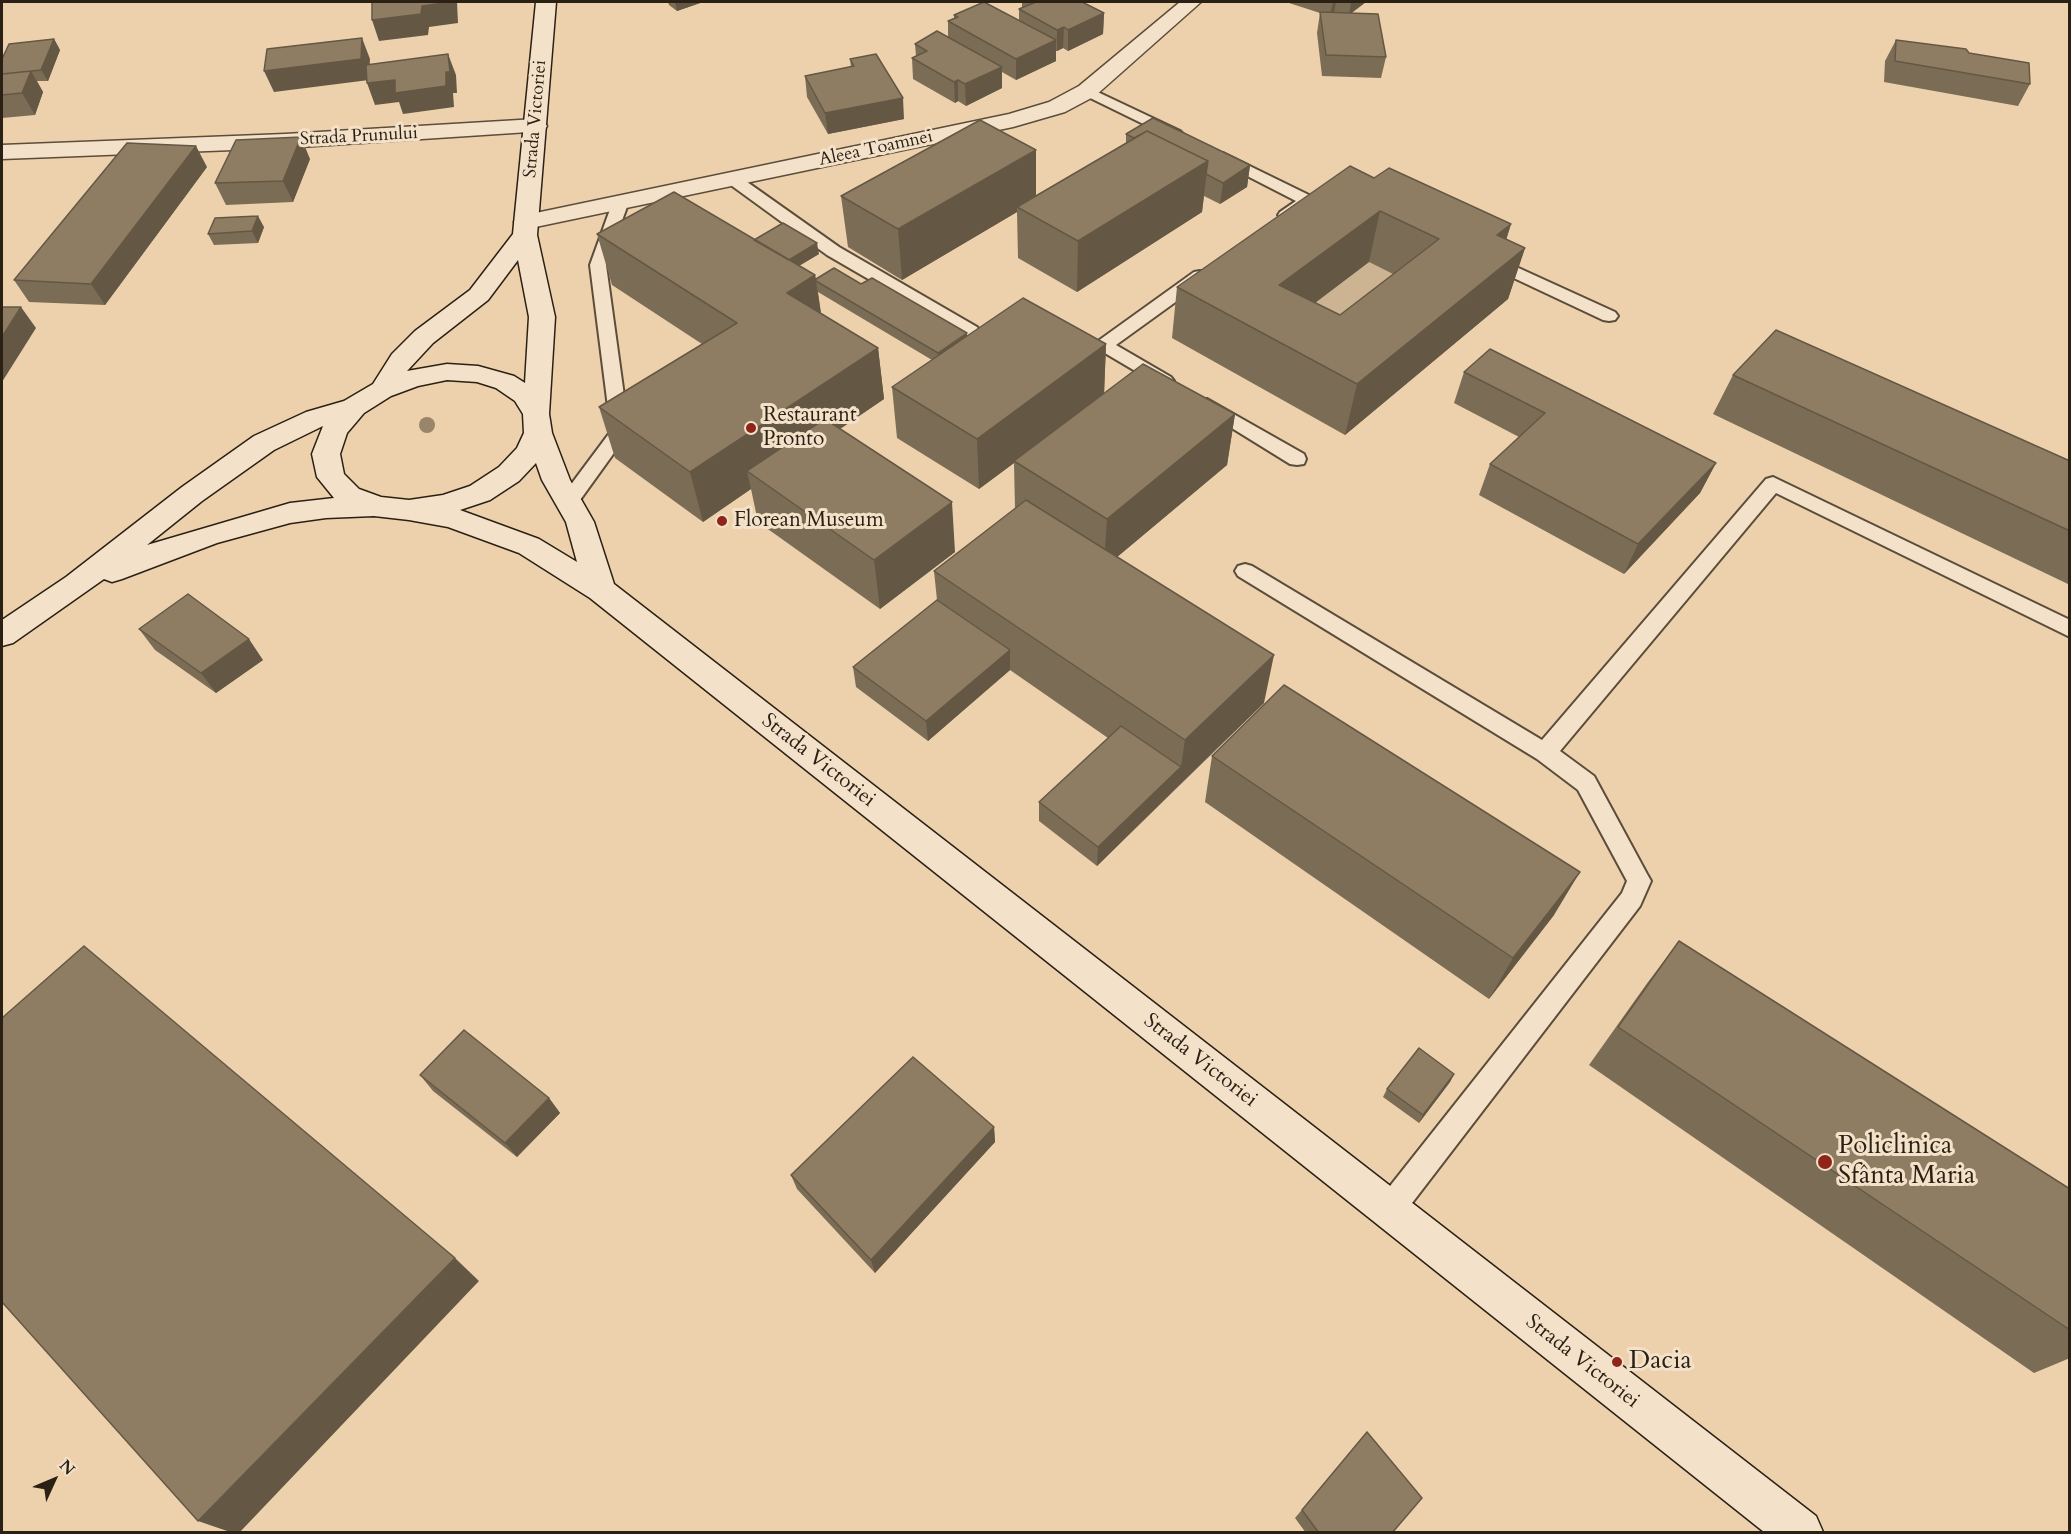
<!DOCTYPE html>
<meta charset="utf-8">
<style>
body{margin:0}
#map{position:relative;width:2071px;height:1534px;overflow:hidden;background:#edd1ac;font-family:Cardo,serif}
canvas{display:block}
.frame{position:absolute;inset:0;border:3px solid #2a2114;pointer-events:none}
.north{position:absolute;left:24px;top:1450px;width:60px;height:60px;-webkit-text-stroke:4px #f3e1c9;paint-order:stroke;rotate:46deg;font-size:16px;font-weight:700;line-height:24px;text-align:center;color:#2a2114}
.north::after{content:'';display:block;margin:auto;width:21px;height:27px;background:#2a2114;clip-path:polygon(50% 0,100% 100%,50% 72%,0 100%)}
</style>
<div id="map">
<canvas width="2071" height="1534"></canvas>
<div class="frame"></div>
<div class="north">N</div>
</div>
<script>
const ctx = document.querySelector('canvas').getContext('2d');
ctx.lineJoin = 'round';
function paint(path, color) {
  ctx.fillStyle = color;
  ctx.fill(path, 'evenodd');
}
function toPath(rows) {
  const path = new Path2D();
  for (const r of rows) {
    path.moveTo(r[0], r[1]);
    for (let i = 2; i < r.length; i += 2) path.lineTo(r[i], r[i + 1]);
  }
  return path;
}
function trace(path, color, width, dash) {
  ctx.strokeStyle = color;
  ctx.lineWidth = width;
  ctx.lineCap = dash ? 'butt' : 'round';
  ctx.setLineDash(dash || []);
  ctx.stroke(path);
}
function label(font, color, halo, rows, align = 'center') {
  ctx.font = font + ' Cardo,serif';
  ctx.lineWidth = 6;
  ctx.setLineDash([]);
  ctx.textBaseline = 'middle';
  ctx.strokeStyle = halo;
  ctx.fillStyle = color;
  for (const [text, x, y, turn = 0] of rows) {
    ctx.save();
    ctx.translate(x, y);
    ctx.rotate((+turn || 0) * Math.PI / 180);
    ctx.textAlign = isNaN(turn) ? turn : align;
    if (halo) ctx.strokeText(text, 0, 0);
    ctx.fillText(text, 0, 0);
    ctx.restore();
  }
}
paint(toPath([
 [1369,262,1426,290,1271,336]
]), '#ccb392');
const lane = toPath([
 [1087,87,1180,131,1183,134,1180,137,1170,137,1082,94,1080,91,1082,88,1087,87],
 [1223,153,1313,197,1315,200,1292,218,1280,218,1278,215,1280,212,1296,201,1218,161,1215,158,1218,155,1223,153],
 [734,175,740,177,839,247,977,327,980,331,977,335,971,336,965,335,827,255,728,183,726,180,728,177,734,175],
 [620,199,628,204,606,265,629,432,575,507,568,509,561,507,558,502,611,431,590,265,612,204,620,199],
 [1490,255,1615,312,1618,316,1615,320,1609,321,1603,320,1484,264,1482,260,1484,256,1490,255],
 [1200,271,1206,272,1208,276,1206,280,1116,345,1171,377,1174,381,1171,385,1159,385,1098,349,1095,345,1098,341,1194,272,1200,271],
 [1207,399,1304,454,1306,459,1304,464,1297,465,1290,464,1201,409,1198,405,1201,401,1207,399],
 [1773,477,2070,620,2070,637,1776,493,1560,751,1594,776,1647,874,1651,881,1640,906,1399,1220,1389,1224,1379,1220,1375,1210,1379,1200,1622,893,1627,881,1578,790,1537,759,1238,576,1235,571,1238,566,1245,564,1252,566,1542,740,1766,479,1773,477]
]);
const street = toPath([
 [1180,2,1201,2,1095,96,1065,112,1013,127,526,229,518,227,514,222,518,217,526,215,1009,114,1049,102,1079,86,1180,2],
 [536,119,544,121,547,126,544,131,285,148,2,159,2,145,285,134,536,119]
]);
const secondary = toPath([
 [536,2,556,2,537,235,555,317,549,414,552,433,570,480,594,522,614,584,1816,1516,1823,1532,1764,1532,590,598,519,553,448,527,409,520,374,516,326,518,290,523,217,543,122,579,112,582,104,579,13,643,2,646,2,620,66,577,182,487,254,436,306,412,344,401,373,384,392,354,415,331,470,290,513,234,536,2],
 [518,260,529,317,525,383,514,376,478,366,447,364,407,371,433,343,488,300,518,260],
 [447,380,477,382,496,388,515,401,523,414,524,433,517,448,499,467,470,486,443,495,409,500,381,497,359,489,344,474,340,454,347,433,364,413,391,396,418,386,447,380],
 [323,426,312,454,317,477,334,498,290,503,147,545,202,501,274,450,323,426],
 [536,463,542,480,566,522,577,562,539,539,460,510,490,500,519,481,536,463]
]);
trace(lane, '#5b4d3a', 4);
trace(street, '#5b4d3a', 3);
trace(secondary, '#2a2114', 3);
paint(lane, '#f3e1c9');
paint(street, '#f3e1c9');
paint(secondary, '#f3e1c9');
ctx.fillStyle = '#98856a';
for (const [x, y] of [
 [427,425]
]) {
  ctx.beginPath();
  ctx.arc(x, y, 8, 0, 2 * Math.PI);
  ctx.fill();
}
paint(toPath([
 [668,2,703,2,677,11,669,5],
 [1022,2,1082,2,1104,13,1103,34,1068,51,1063,48,1057,51,1056,51,1056,61,1016,80,1002,72,1002,88,966,106,958,101,955,103,913,79,912,58,916,56,915,44,948,37,948,21,954,18,954,15,1019,20,1019,9,1022,8],
 [1286,2,1366,2,1351,13,1386,57,1381,78,1322,76,1317,33,1320,13],
 [54,39,60,50,48,81,37,81,43,92,35,115,2,118,2,59],
 [1896,40,1969,53,2030,84,2018,106,1884,82,1885,61],
 [850,59,904,119,828,134,807,97,805,76,851,67],
 [1126,134,1250,165,1247,187,1220,204,1204,196,1202,212,1077,292,1018,258,1017,212,902,280,848,247,841,196,1036,196,1126,143],
 [310,159,293,202,226,205,215,183],
 [207,167,105,305,29,302,14,280],
 [1374,178,1511,224,1506,239,1525,248,1508,299,1345,435,1172,338,1177,287],
 [1369,262,1393,274,1340,315,1315,303],
 [264,227,258,243,214,245,208,234],
 [597,234,754,240,819,254,799,266,815,275,816,279,861,284,967,333,967,336,1106,344,1104,394,1235,414,1227,465,1117,557,1264,703,1097,866,1039,821,1039,802,1108,738,1010,670,928,741,856,687,853,667,937,600,934,571,1015,509,1014,463,979,489,897,438,892,387,932,360,818,292,821,313,878,348,884,399,840,429,955,552,880,609,758,522,751,489,703,522,615,458,599,407,702,344,612,285],
 [1464,372,1716,463,1700,493,1624,574,1479,495,1490,464,1519,437,1454,403],
 [1733,375,2070,461,2070,585,1713,414],
 [139,629,263,660,216,693,155,650],
 [1212,756,1554,915,1489,999,1205,802],
 [1679,941,2070,1189,2070,1358,2034,1373,1589,1065,1648,982],
 [1454,1074,1450,1082,1419,1123,1383,1097,1387,1089],
 [420,1075,549,1098,560,1113,517,1157,433,1091],
 [994,1127,995,1142,875,1273,797,1189,791,1175],
 [1367,1432,1392,1533,1306,1533,1295,1518]
]), '#7b6c55');
paint(toPath([
 [451,2,457,2,458,23,429,27,428,35,379,41,372,20,422,6],
 [675,2,703,2,677,11],
 [1333,2,1336,2,1334,13,1330,16],
 [1351,2,1366,2,1349,15],
 [1104,13,1103,34,1068,51,1068,30],
 [1064,27,1063,48,1057,51,1057,30],
 [362,38,370,59,369,80,274,92,264,71],
 [54,39,60,50,48,81,41,70],
 [1056,40,1056,61,1016,80,1016,59],
 [448,54,456,75,457,93,453,93,454,107,403,114,399,102,375,105,367,83,446,72],
 [1002,67,1002,88,966,106,965,84],
 [31,71,43,92,35,115,22,93],
 [958,80,958,101,955,103,954,82],
 [903,98,904,119,828,134,825,113],
 [301,137,310,159,293,202,283,181],
 [196,146,207,167,105,305,91,284],
 [1036,150,1036,201,1017,207,1017,212,902,280,898,229],
 [1208,161,1202,212,1077,292,1078,241],
 [1250,165,1247,187,1220,204,1223,183],
 [1380,211,1369,262,1271,336,1279,285],
 [258,216,264,227,258,243,252,231],
 [1511,224,1497,270,1525,248,1508,299,1345,435,1357,384,1497,235],
 [817,243,819,254,778,278,776,267],
 [815,275,823,327,787,293],
 [21,307,36,328,2,382,2,337],
 [967,333,968,345,939,364,938,353],
 [1106,344,1104,395,1014,461,1014,463,979,489,977,439],
 [878,348,884,399,762,482,747,471,751,489,703,522,690,472],
 [1235,414,1227,465,1104,568,1107,519],
 [1716,463,1700,493,1624,574,1638,544],
 [952,502,955,552,880,609,874,560],
 [249,639,263,660,216,693,201,673],
 [1010,650,1010,670,928,741,926,721],
 [1274,655,1264,703,1178,786,1185,740],
 [1181,767,1178,786,1097,866,1098,847],
 [1580,872,1554,915,1489,999,1513,958],
 [1454,1074,1450,1082,1419,1123,1423,1115],
 [549,1098,560,1113,517,1157,505,1143],
 [994,1127,995,1142,875,1273,871,1260],
 [455,1258,479,1281,239,1533,233,1533,198,1521]
]), '#645845');
const building = toPath([
 [372,2,451,2,422,6,421,14,372,20,372,2],
 [984,2,1056,40,1016,59,948,21,958,17,954,15,984,2],
 [1036,2,1082,2,1104,13,1068,30,1064,27,1057,30,1019,9,1036,2],
 [1320,12,1378,14,1386,57,1326,55,1320,12],
 [937,31,1002,67,965,84,958,80,954,82,912,58,927,51,915,44,937,31],
 [362,38,361,59,264,71,267,49,362,38],
 [54,39,41,70,2,74,2,59,9,44,54,39],
 [1896,40,1966,49,1969,53,2029,63,2030,84,1895,61,1896,40],
 [448,54,450,72,446,72,446,86,395,93,395,80,367,83,366,65,448,54],
 [876,54,903,98,825,113,805,76,854,66,850,59,876,54],
 [31,71,22,93,2,95,2,74,31,71],
 [1153,118,1250,165,1223,183,1206,174,1208,161,1147,131,1134,138,1126,134,1153,118],
 [980,120,1036,150,898,229,841,196,980,120],
 [1147,131,1208,161,1078,241,1017,207,1147,131],
 [301,137,283,181,215,183,236,140,301,137],
 [127,143,196,146,91,284,14,280,127,143],
 [1350,166,1374,178,1389,168,1511,224,1497,235,1525,248,1357,384,1177,287,1350,166],
 [1380,211,1439,239,1340,315,1279,285,1380,211],
 [674,192,815,275,787,293,878,348,690,472,599,407,737,323,597,234,674,192],
 [258,216,252,231,208,234,215,218,258,216],
 [783,223,817,243,789,260,754,240,783,223],
 [834,268,861,284,872,278,967,333,938,353,816,281,816,279,834,268],
 [1023,298,1106,344,977,439,892,387,1023,298],
 [2,307,21,307,2,337,2,307],
 [1776,330,2070,461,2070,531,1733,375,1776,330],
 [1490,349,1716,463,1638,544,1490,464,1545,413,1464,372,1490,349],
 [1143,364,1235,414,1107,519,1014,461,1143,364],
 [825,419,952,502,874,560,747,471,825,419],
 [1026,500,1274,655,1185,740,934,571,1026,500],
 [188,594,249,639,201,673,139,629,188,594],
 [937,600,1010,650,926,721,853,667,937,600],
 [1284,685,1580,872,1513,958,1212,756,1284,685],
 [1121,726,1181,767,1098,847,1039,802,1121,726],
 [1679,941,2070,1189,2070,1330,1618,1027,1679,941],
 [84,946,455,1258,198,1521,2,1302,2,1018,84,946],
 [464,1030,549,1098,505,1143,420,1075,464,1030],
 [1419,1048,1454,1074,1423,1115,1387,1089,1419,1048],
 [913,1057,994,1127,871,1260,791,1175,913,1057],
 [1367,1432,1422,1498,1392,1533,1319,1533,1302,1510,1367,1432]
]);
paint(building, '#8f7d63');
trace(building, '#645845', 1.5);
for (const [x, y, r, color] of [
 [751,428,6,"#8f2418"],
 [722,521,6,"#8f2418"],
 [1825,1162,8,"#8f2418"],
 [1617,1362,6,"#8f2418"]
]) {
  const dot = new Path2D();
  dot.arc(x, y, r, 0, 2 * Math.PI);
  ctx.fillStyle = color;
  ctx.fill(dot);
  trace(dot, '#f3e1c9', 2);
}
label('18px', '#2a2114', '#f3e1c9', [
 ["Strada Victoriei",536,119,-85],
 ["Strada Prunului",359,137,-3],
 ["Aleea Toamnei",876,149,-12]
]);
label('21px', '#2a2114', '#f3e1c9', [
 ["Restaurant",763,416],
 ["Pronto",763,440],
 ["Florean Museum",734,521]
], 'left');
label('21px', '#2a2114', '#f3e1c9', [
 ["Strada Victoriei",818,761,38],
 ["Strada Victoriei",1200,1061,38],
 ["Strada Victoriei",1582,1362,38]
]);
label('26px', '#2a2114', '#f3e1c9', [
 ["Policlinica",1838,1147],
 ["Sfânta Maria",1838,1177],
 ["Dacia",1629,1362]
], 'left');
</script>
